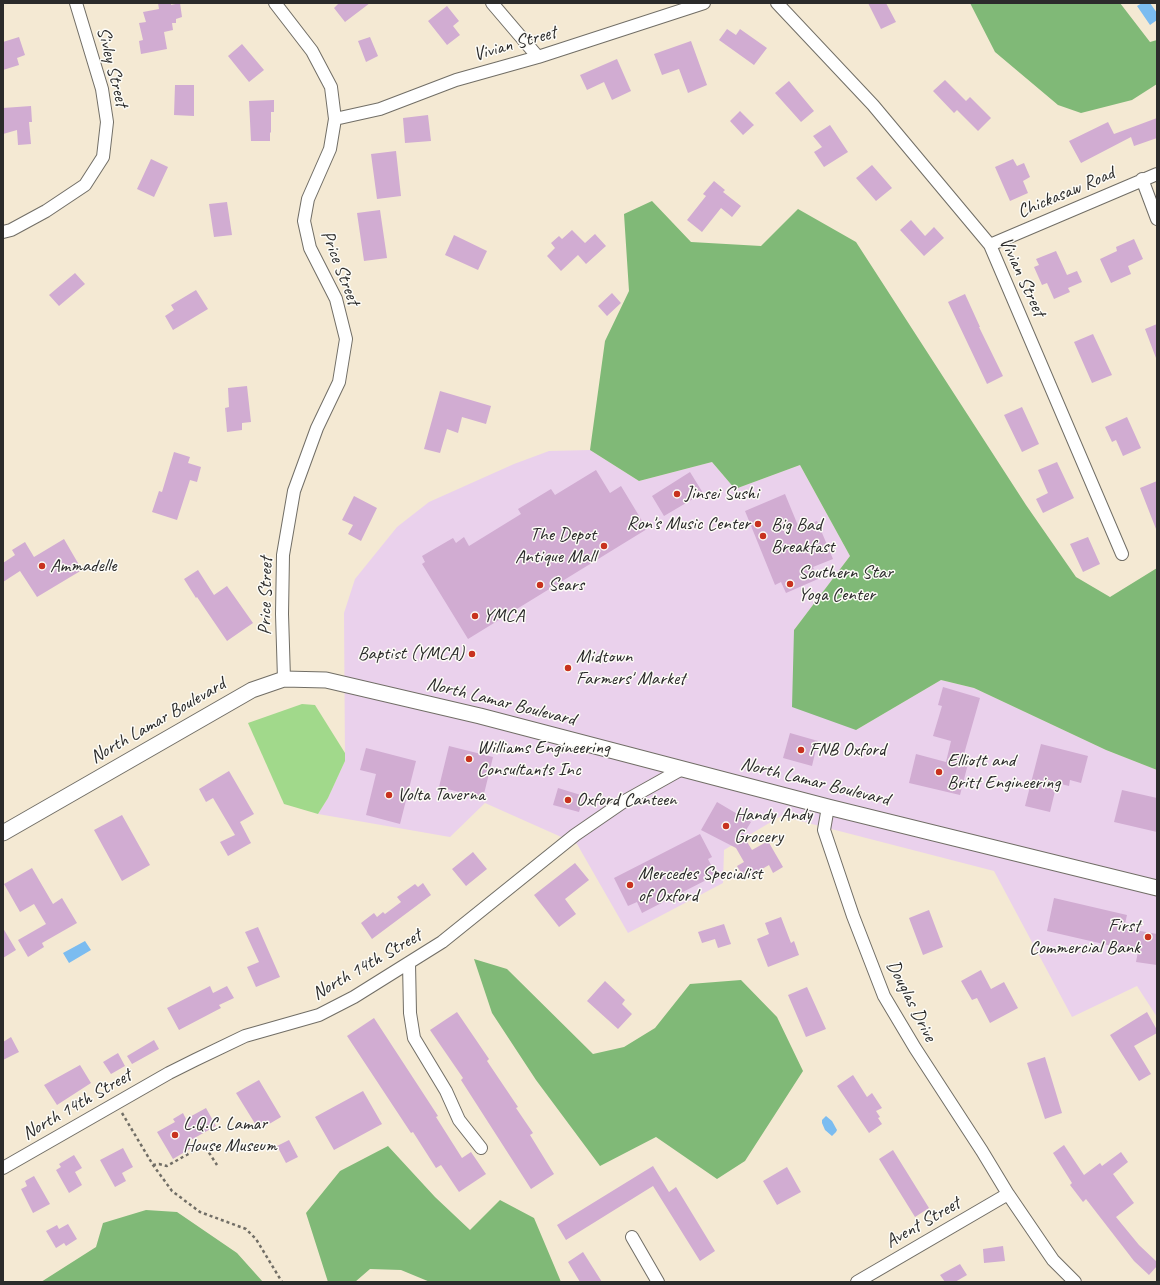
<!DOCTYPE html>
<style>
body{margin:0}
#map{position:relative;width:1160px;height:1285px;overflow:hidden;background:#f4e9d3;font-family:Caveat,sans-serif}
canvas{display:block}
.frame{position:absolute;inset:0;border:4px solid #2b2b2b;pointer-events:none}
</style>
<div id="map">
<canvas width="1160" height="1285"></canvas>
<div class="frame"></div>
</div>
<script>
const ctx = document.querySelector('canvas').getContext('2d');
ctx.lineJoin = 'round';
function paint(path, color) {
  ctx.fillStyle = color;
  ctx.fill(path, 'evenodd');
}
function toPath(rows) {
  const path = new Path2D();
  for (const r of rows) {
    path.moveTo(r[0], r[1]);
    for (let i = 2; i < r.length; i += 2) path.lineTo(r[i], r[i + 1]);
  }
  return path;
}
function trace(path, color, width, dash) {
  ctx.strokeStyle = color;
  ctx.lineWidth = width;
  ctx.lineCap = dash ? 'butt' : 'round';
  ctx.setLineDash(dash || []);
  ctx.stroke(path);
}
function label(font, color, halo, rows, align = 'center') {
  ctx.font = font + ' Caveat,sans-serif';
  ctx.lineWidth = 3;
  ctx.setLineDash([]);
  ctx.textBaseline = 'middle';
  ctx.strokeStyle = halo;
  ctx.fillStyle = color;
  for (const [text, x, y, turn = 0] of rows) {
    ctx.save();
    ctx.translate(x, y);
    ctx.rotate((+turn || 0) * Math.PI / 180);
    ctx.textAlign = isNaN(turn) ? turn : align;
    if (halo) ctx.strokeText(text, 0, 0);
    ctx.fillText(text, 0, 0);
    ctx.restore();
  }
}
paint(toPath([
 [590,450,639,481,712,462,735,489,800,465,850,556,794,630,856,730,941,680,974,688,1106,750,1157,770,1157,1017,1137,986,1072,1017,994,871,781,816,724,850,723,883,628,933,577,844,485,803,450,837,318,814,328,798,345,761,344,613,355,579,397,527,429,502,514,464,549,451]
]), '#ead1ec');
paint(toPath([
 [302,704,315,705,345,753,345,761,328,798,318,814,284,804,248,723]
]), '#a1d98b');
paint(toPath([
 [970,3,1120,3,1150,42,1157,40,1157,84,1132,100,1081,113,1058,105,995,52],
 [652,201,691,242,761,246,798,209,856,242,1026,505,1076,577,1110,597,1157,568,1157,770,1106,750,974,688,941,680,856,730,792,707,794,630,850,556,800,465,735,489,712,462,639,481,590,450,605,341,629,291,624,214],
 [474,959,507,969,593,1054,624,1047,655,1028,690,984,741,980,777,1017,803,1071,745,1161,717,1179,656,1137,600,1166,536,1080,492,1013],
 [388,1146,435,1197,470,1230,500,1200,534,1218,561,1282,430,1282,401,1270,370,1269,355,1282,328,1282,306,1213,340,1171],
 [146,1210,177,1212,237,1253,263,1282,41,1282,96,1247,103,1223]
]), '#80b977');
paint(toPath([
 [1142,3,1150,3,1157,13,1157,20,1150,25,1137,6],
 [85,941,91,950,69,963,63,953],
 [826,1116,832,1121,837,1130,836,1132,832,1136,825,1130,822,1123,822,1120]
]), '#7bbcf0');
paint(toPath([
 [158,3,171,3,171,5,180,3,182,17,176,19,176,23,172,23,173,30,164,32,167,49,141,54,139,41,143,40,139,23,146,22,143,12,159,9],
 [339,3,370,3,345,22,334,8],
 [868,3,886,3,896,22,881,29],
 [447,6,459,21,453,26,460,35,447,45,428,21],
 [727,29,736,35,740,29,767,48,754,65,719,40],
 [19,37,25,55,17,58,19,65,3,70,3,42],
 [370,37,378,56,366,62,358,41],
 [691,41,707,85,688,93,679,69,662,75,654,54],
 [242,44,264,70,249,82,228,56],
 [617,59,631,91,612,100,604,82,587,90,580,75],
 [945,80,966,101,970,97,991,118,978,131,957,110,954,113,933,91],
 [789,81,814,111,801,122,775,93],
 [175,85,194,85,194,116,174,115],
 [274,100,274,112,271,112,271,132,270,133,270,141,251,141,249,101],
 [31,106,32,122,29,122,31,144,18,145,17,130,3,134,3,108],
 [740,111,754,125,743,135,730,121],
 [428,115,431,141,405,143,403,118],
 [1157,118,1157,138,1134,146,1131,137,1081,163,1069,141,1108,122,1114,134],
 [830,125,848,152,824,167,814,152,822,147,813,136],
 [396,151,401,196,377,199,371,154],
 [151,159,168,167,154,197,137,189],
 [1013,159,1017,166,1024,163,1030,177,1023,181,1028,193,1010,201,995,167],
 [872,165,892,188,876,201,856,178],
 [714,181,725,190,723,192,741,206,732,217,721,208,702,232,687,220,706,196,703,194],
 [227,202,232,235,214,237,209,204],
 [380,210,387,258,364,261,357,213],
 [911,220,925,236,934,227,944,238,924,256,900,230],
 [572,230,585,243,595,234,606,246,586,264,578,255,561,271,547,256,555,248,551,243,559,236,562,239],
 [454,235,487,251,478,270,445,255],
 [1134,239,1143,259,1128,266,1131,274,1111,283,1100,259,1117,251,1116,247],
 [1056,251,1067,275,1077,271,1082,282,1068,288,1070,292,1054,299,1047,283,1042,285,1034,267,1039,265,1036,259],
 [75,273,85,284,59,306,49,295],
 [196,290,208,309,173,330,165,316,174,310,171,305],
 [612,293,621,303,607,316,598,306],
 [965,294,980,327,979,327,1003,376,987,384,948,302],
 [1157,324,1157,358,1156,358,1145,329],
 [1093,334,1112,375,1092,383,1074,342],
 [247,386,251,422,242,423,242,430,227,432,225,408,229,407,228,388],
 [440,391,491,406,486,424,462,417,458,433,447,429,440,453,424,449],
 [1022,407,1039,444,1022,452,1004,415],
 [1127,417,1141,448,1123,456,1116,440,1112,442,1105,427],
 [174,452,190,457,188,463,201,467,197,482,190,480,177,520,152,512,159,491,162,492],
 [1057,462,1074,498,1043,513,1036,499,1048,493,1038,470],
 [596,470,610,493,621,486,647,529,468,639,422,564,425,562,422,556,453,538,456,543,464,537,469,546,521,514,518,509,551,489,555,495],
 [690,472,703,493,664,516,652,496],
 [1157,481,1157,529,1156,529,1140,488],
 [785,494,799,528,817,521,833,559,813,567,818,579,786,593,781,582,775,585,745,511],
 [354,496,377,508,361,541,348,534,353,525,342,520],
 [1088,537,1100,564,1083,572,1070,544],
 [64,539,82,570,37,597,20,571,3,582,3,563,15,555,12,550,25,542,34,557],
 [198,570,214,595,227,586,253,623,227,641,197,597,196,598,184,579],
 [943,687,980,698,964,754,970,756,960,795,909,783,916,754,946,762,951,741,933,736,942,706,938,705],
 [790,733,818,741,812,766,783,758],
 [1041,744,1088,756,1081,783,1070,780,1069,786,1057,783,1050,812,1025,806],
 [449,746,493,757,483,798,439,787],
 [366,748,416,761,400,824,366,815,376,774,360,770],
 [229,771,254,814,240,822,251,843,228,856,220,842,235,835,213,798,206,802,199,789],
 [558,788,584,796,579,812,553,805],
 [1122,790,1157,798,1157,832,1114,822],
 [717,802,751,822,743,835,752,850,768,841,783,867,773,873,769,865,745,879,737,866,744,862,736,848,701,830],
 [122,815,150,865,122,881,94,830],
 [700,834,712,857,708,859,716,875,642,913,637,902,628,906,614,878],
 [473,852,487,869,466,886,452,869],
 [575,863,589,880,565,899,576,914,559,927,534,895],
 [32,868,53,904,62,898,77,923,42,943,44,947,28,957,18,940,46,924,34,904,20,912,4,884],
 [423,883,431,895,372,939,361,923,374,913,377,917,383,912,385,914,401,902,397,897,415,884,418,887],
 [1054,898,1127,915,1124,928,1157,934,1157,965,1136,962,1138,952,1047,931],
 [929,910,943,947,923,955,909,918],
 [781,917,791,943,794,941,799,955,768,967,757,939,769,934,765,923],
 [724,924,731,944,718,948,715,939,702,943,698,932],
 [258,927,280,977,256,987,247,967,259,962,245,932],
 [3,928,16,950,3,958],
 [981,970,991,989,1004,982,1018,1008,990,1023,977,998,972,1000,961,981],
 [605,981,625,1000,622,1004,632,1014,618,1029,587,1001],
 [210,986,213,993,227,986,234,998,219,1005,221,1008,179,1030,167,1008],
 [807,987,826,1029,806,1037,788,995],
 [457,1012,489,1059,487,1061,518,1107,516,1108,533,1133,530,1135,554,1174,531,1189,461,1080,463,1078,430,1030],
 [1147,1012,1157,1030,1157,1033,1134,1046,1151,1074,1139,1081,1110,1035],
 [374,1018,438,1116,436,1117,462,1158,471,1152,486,1174,459,1192,441,1165,436,1168,413,1132,411,1133,347,1036],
 [11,1037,19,1052,3,1060,3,1042],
 [154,1040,159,1049,132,1064,127,1056],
 [118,1053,125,1066,111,1074,103,1062],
 [1045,1057,1062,1113,1045,1119,1027,1063],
 [80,1065,91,1083,57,1105,44,1085],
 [853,1075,867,1097,872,1093,882,1108,876,1111,880,1117,878,1118,882,1124,869,1133,837,1086],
 [259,1080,281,1117,259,1130,236,1093],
 [363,1091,382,1124,334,1150,315,1117],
 [206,1108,216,1126,189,1141,193,1147,173,1159,157,1132,175,1122,173,1119,183,1113,186,1119],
 [289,1140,298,1157,286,1163,277,1146],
 [1064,1145,1084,1175,1100,1163,1102,1166,1121,1152,1128,1162,1113,1174,1134,1203,1116,1217,1139,1245,1157,1262,1157,1266,1149,1275,1134,1261,1086,1199,1083,1202,1070,1185,1072,1183,1053,1153],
 [123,1148,133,1167,122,1173,126,1181,115,1187,100,1160],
 [893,1150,929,1208,915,1217,879,1159],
 [74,1155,82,1168,75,1172,82,1185,69,1193,56,1170,61,1167,59,1164],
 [653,1166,669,1192,676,1187,715,1251,700,1261,653,1186,566,1240,557,1225],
 [787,1167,801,1192,777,1205,763,1181],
 [34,1176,50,1204,33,1213,21,1189,27,1186,25,1181],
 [68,1224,77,1239,66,1246,64,1243,56,1248,46,1231,57,1225,59,1229],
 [1003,1246,1005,1261,984,1263,983,1249],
 [583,1252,602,1282,580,1282,568,1262],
 [960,1264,967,1275,955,1282,945,1282,940,1275]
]), '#d1acd2');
const minor = toPath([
 [275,3,312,51,331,87,335,119,330,149,308,199,304,221,310,248,336,299,346,339,339,382,317,428,294,491,283,555,282,614,284,679],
 [492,3,538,57],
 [777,3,873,105,990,245,1122,554],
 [335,119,380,109,456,80,538,57,704,3],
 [1142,179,1157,219],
 [3,232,11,230,46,211,85,185,103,157,107,122,102,89,76,3],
 [990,245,1157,174],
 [828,807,824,830,853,916,884,996,915,1048,982,1151,1008,1194,1053,1260,1075,1282],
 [409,963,410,1013,414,1038,446,1091,459,1120,481,1148],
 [3,1168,169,1073,195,1060,245,1036,319,1015,354,997,442,942,575,835,623,802,682,769],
 [632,1237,658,1282],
 [857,1282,1008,1194]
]);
const tertiary = toPath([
 [3,833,252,690,284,679,326,680,480,716,828,807,1157,888]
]);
trace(minor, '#716e66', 14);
trace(tertiary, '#716e66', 17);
trace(toPath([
 [122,1113,153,1165,172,1191,200,1212,246,1229,256,1239,282,1282],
 [153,1165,159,1164,167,1166,204,1145,217,1165]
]), '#716e66', 2.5, [3, 3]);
trace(minor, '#fff', 12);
trace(tertiary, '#fff', 15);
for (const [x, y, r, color] of [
 [677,494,4,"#c8321e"],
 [758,524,4,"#c8321e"],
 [763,536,4,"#c8321e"],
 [604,546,4,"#c8321e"],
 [42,566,4,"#c8321e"],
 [790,584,4,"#c8321e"],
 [540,585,4,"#c8321e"],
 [475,616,4,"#c8321e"],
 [472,654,4,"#c8321e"],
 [568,668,4,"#c8321e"],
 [801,750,4,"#c8321e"],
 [469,759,4,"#c8321e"],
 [939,772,4,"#c8321e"],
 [389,795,4,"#c8321e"],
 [568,800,4,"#c8321e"],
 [726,826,4,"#c8321e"],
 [630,885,4,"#c8321e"],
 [1148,937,4,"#c8321e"],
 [175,1135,4,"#c8321e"]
]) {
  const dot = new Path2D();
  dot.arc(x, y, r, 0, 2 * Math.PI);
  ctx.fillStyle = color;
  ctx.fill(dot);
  trace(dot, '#fdfcf7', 1.5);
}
label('19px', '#2b2b2b', '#fdfcf7', [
 ["Vivian Street",515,44,-16],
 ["Sivley Street",112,67,76],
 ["Chickasaw Road",1066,193,-23],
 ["Price Street",340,268,69],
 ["Vivian Street",1022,277,65],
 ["Price Street",266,596,-89],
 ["North Lamar Boulevard",501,702,14],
 ["North Lamar Boulevard",158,721,-30],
 ["North Lamar Boulevard",815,782,14],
 ["North 14th Street",367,965,-30],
 ["Douglas Drive",911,1001,63],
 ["North 14th Street",77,1105,-30],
 ["Avent Street",923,1223,-30]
]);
label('19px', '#2b2b2b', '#fdfcf7', [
 ["Jinsei Sushi",685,494],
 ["Ron's Music Center",750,524,"right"],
 ["Big Bad",771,525],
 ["Breakfast",771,547],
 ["The Depot",596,535,"right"],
 ["Antique Mall",596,557,"right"],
 ["Ammadelle",50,566],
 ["Southern Star",798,573],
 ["Yoga Center",798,595],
 ["Sears",548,585],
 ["YMCA",483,616],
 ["Baptist (YMCA)",464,654,"right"],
 ["Midtown",576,657],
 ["Farmers' Market",576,679],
 ["Williams Engineering",477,748],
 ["Consultants Inc",477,770],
 ["FNB Oxford",809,750],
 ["Elliott and",947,761],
 ["Britt Engineering",947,783],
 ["Volta Taverna",397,795],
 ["Oxford Canteen",576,800],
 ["Handy Andy",734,815],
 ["Grocery",734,837],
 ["Mercedes Specialist",638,874],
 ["of Oxford",638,896],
 ["First",1140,926,"right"],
 ["Commercial Bank",1140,948,"right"],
 ["L.Q.C. Lamar",183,1124],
 ["House Museum",183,1146]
], 'left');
</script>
